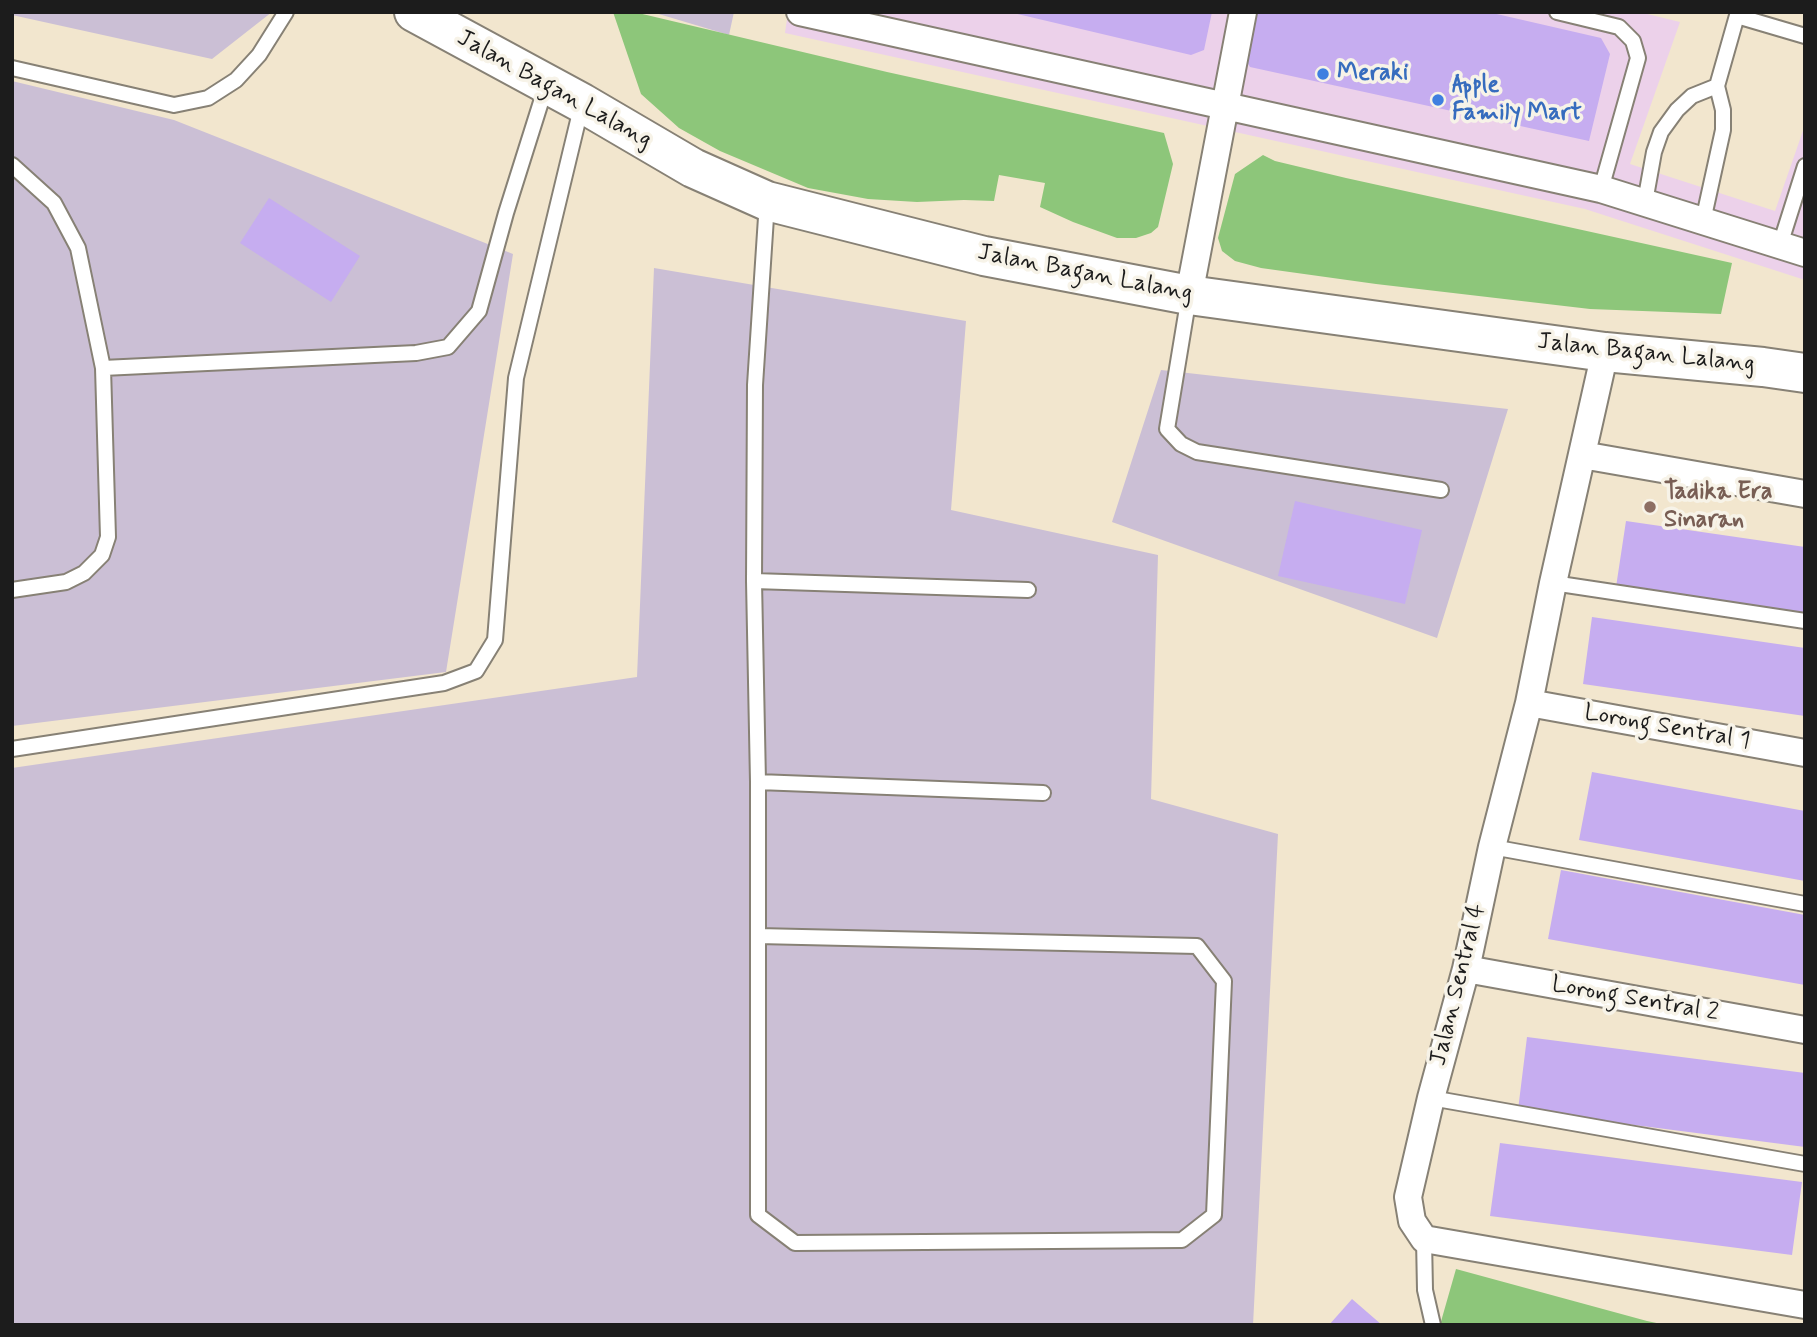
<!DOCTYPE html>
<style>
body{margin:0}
#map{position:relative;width:1817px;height:1337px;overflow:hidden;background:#f2e6ce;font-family:Mynerve,sans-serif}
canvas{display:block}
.frame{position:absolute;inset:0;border:14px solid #1c1c1c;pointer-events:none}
</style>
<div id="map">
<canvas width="1817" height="1337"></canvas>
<div class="frame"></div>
</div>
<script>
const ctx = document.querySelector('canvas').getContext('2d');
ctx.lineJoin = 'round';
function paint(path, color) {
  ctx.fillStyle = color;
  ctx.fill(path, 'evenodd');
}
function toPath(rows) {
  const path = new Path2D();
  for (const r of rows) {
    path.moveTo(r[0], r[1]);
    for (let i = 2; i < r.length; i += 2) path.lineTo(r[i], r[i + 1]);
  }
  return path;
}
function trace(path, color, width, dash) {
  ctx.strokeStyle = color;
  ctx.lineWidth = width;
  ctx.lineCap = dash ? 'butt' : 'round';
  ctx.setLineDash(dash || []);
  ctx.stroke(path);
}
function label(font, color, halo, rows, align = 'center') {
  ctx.font = font + ' Mynerve,sans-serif';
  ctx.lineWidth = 7;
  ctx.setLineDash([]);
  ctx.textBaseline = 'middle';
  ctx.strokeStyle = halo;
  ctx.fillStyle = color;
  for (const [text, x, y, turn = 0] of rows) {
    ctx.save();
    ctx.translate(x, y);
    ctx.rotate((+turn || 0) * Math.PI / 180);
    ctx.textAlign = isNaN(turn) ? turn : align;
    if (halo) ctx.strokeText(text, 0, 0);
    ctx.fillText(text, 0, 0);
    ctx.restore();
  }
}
paint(toPath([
 [788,12,1639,12,1680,22,1630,164,1775,211,1805,125,1805,280,1585,209,785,33]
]), '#ecd1ea');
paint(toPath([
 [12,12,272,12,212,59,12,15],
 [652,12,734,12,729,35],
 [12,81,174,120,513,254,446,672,12,726],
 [654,268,966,321,951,510,1158,555,1151,799,1278,834,1253,1325,12,1325,12,768,637,677],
 [1161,370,1508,409,1437,638,1112,522]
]), '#cbbfd5');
paint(toPath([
 [613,12,634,12,887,72,1164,133,1173,164,1158,227,1151,233,1136,238,1117,238,1073,222,1040,207,1045,183,999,175,994,201,964,200,917,202,868,199,808,188,720,151,679,128,641,94],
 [1263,155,1275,161,1346,178,1732,263,1721,314,1590,309,1376,284,1261,268,1235,261,1222,251,1218,238,1235,174],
 [1456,1269,1647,1321,1666,1325,1440,1325]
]), '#8dc67a');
paint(toPath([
 [1009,12,1212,12,1204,50,1191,55],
 [1253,12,1488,12,1601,38,1610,54,1589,141,1250,67,1244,57],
 [269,198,360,256,331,302,240,243],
 [1295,501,1422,530,1405,604,1278,576],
 [1626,521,1805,547,1805,615,1616,587],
 [1592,617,1805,648,1805,716,1583,684],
 [1592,772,1805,811,1805,881,1579,840],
 [1561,870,1805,915,1805,985,1548,939],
 [1527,1037,1805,1073,1805,1147,1518,1110],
 [1500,1143,1802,1182,1792,1255,1490,1216],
 [1352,1299,1382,1325,1329,1325]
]), '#c6adf0');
const service = toPath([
 [1557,12,1619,27,1633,41,1638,58,1601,189],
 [1737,16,1805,36],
 [12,68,174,105,208,98,236,80,259,55,286,12],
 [12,165,54,203,78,248,103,368,108,537,102,555,84,573,66,582,12,590],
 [1645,202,1654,152,1661,132,1677,110,1692,96,1717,86],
 [1703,221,1723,130,1723,110,1717,86,1738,12],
 [1780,245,1805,166],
 [1189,296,1167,429,1181,444,1197,452,1441,490],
 [103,368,416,353,448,347,479,311,506,213,546,86],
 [754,581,1028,590],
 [1553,583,1805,621],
 [12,749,444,683,476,671,495,640,516,378,582,104],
 [758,782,1043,793],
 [1492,847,1805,904],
 [758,936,1197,946,1224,981,1214,1215,1182,1240,795,1243,758,1215,758,782,754,581,755,385,767,202],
 [1431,1098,1805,1164],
 [1424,1239,1425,1290,1433,1325]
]);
const minor = toPath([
 [800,12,1601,189,1805,253],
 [1189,295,1243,12],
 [1605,352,1553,583,1529,703,1492,847,1466,969,1431,1098,1408,1197,1412,1221,1424,1239,1805,1305],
 [1582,455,1805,494],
 [1529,703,1805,753],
 [1466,969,1805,1030]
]);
const secondary = toPath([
 [414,12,582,103,693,168,767,201,984,256,1189,295,1605,352,1763,367,1805,373]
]);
trace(service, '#878175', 18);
trace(minor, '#878175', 30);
trace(secondary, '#878175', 42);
trace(service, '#fff', 14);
trace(minor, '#fff', 26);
trace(secondary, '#fff', 38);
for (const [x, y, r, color] of [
 [1323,74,7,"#3f7fe0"],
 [1438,100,7,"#3f7fe0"],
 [1650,507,7,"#8d6e63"]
]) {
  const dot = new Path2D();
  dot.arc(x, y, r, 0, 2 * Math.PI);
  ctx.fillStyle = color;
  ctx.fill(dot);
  trace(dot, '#f7f3e8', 2.5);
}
label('bold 24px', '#366cbe', '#f7f3e8', [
 ["Meraki",1337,74],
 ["Apple",1452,86],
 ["Family Mart",1452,114]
], 'left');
label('24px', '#1c1c1c', '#f7f3e8', [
 ["Jalan Bagan Lalang",554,90,29],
 ["Jalan Bagan Lalang",1085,274,11],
 ["Jalan Bagan Lalang",1646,354,6],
 ["Lorong Sentral 1",1667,728,10],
 ["Jalan Sentral 4",1459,985,-76],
 ["Lorong Sentral 2",1635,1000,10]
]);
label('bold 24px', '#785e54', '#f7f3e8', [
 ["Tadika Era",1664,493],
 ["Sinaran",1664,521]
], 'left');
</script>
